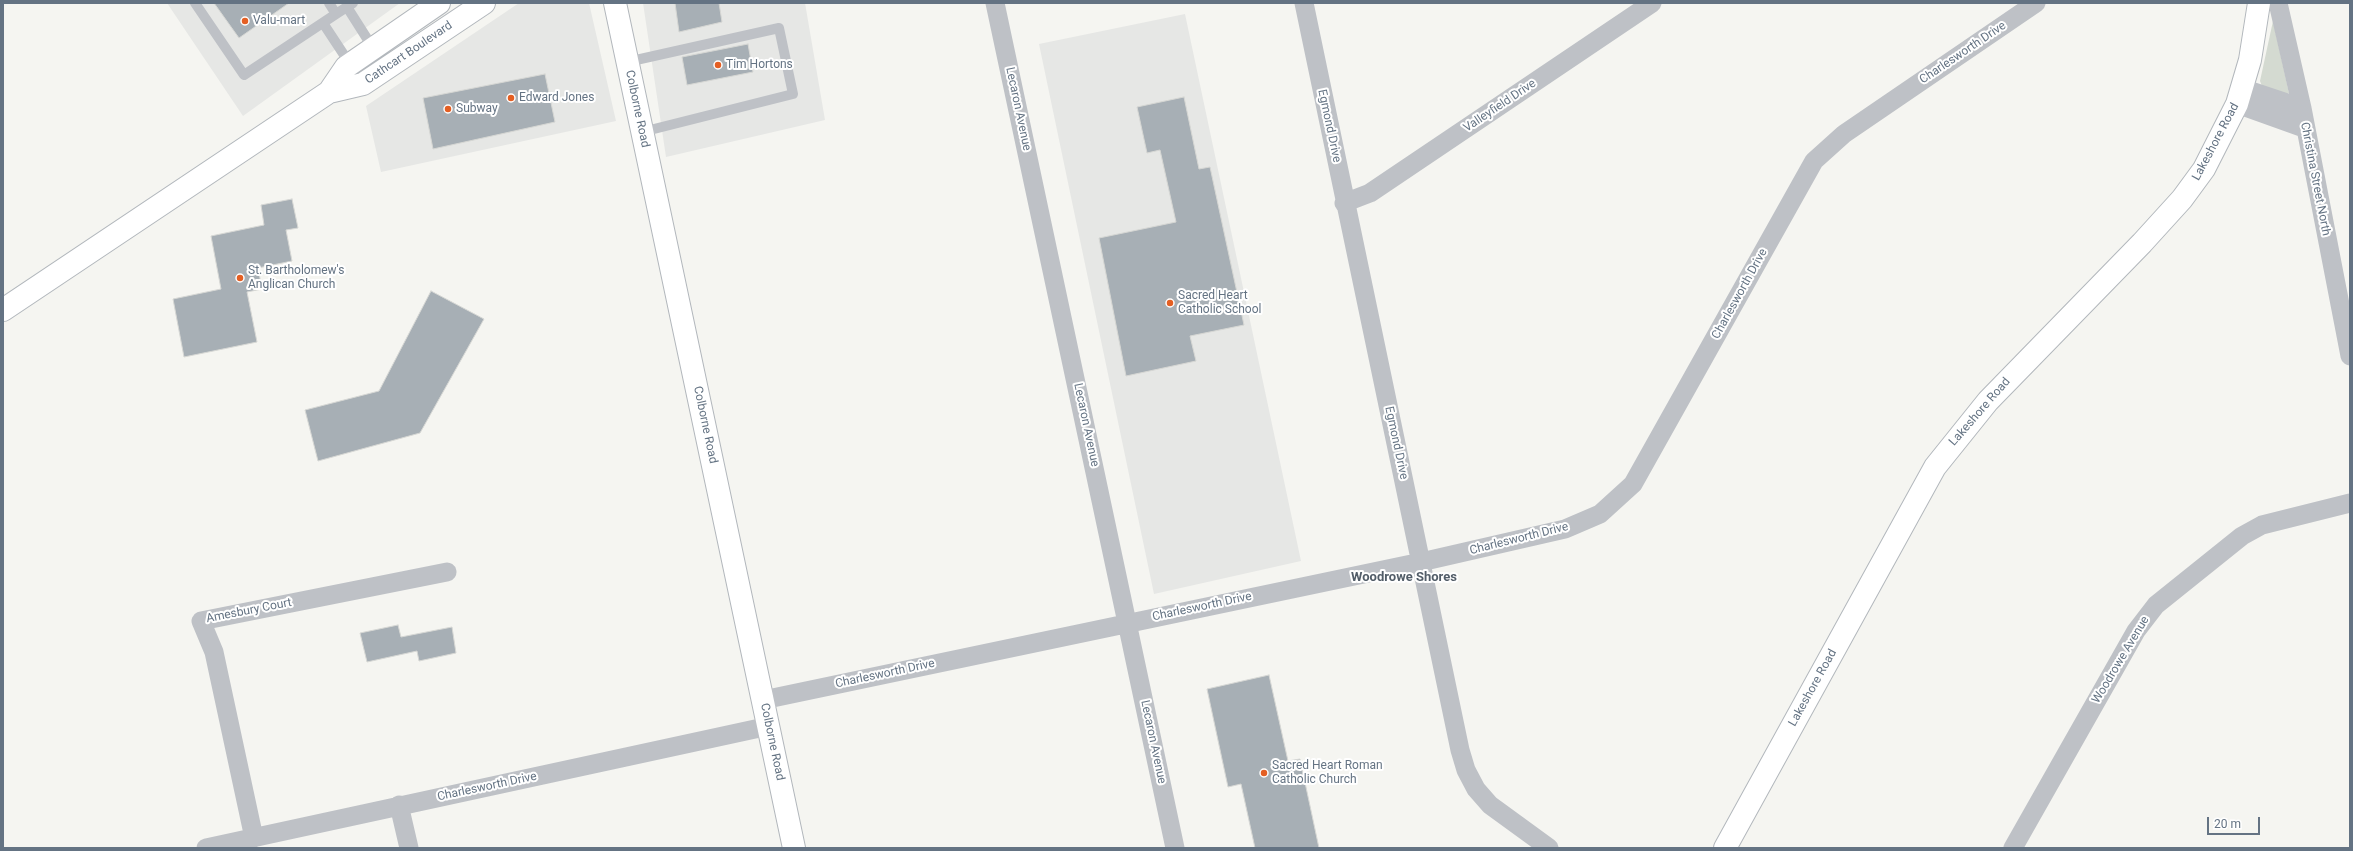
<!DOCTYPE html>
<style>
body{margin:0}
#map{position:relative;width:2353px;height:851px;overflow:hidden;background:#f5f5f1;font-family:Roboto,sans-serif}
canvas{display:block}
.frame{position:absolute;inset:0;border:4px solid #647383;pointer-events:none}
.scale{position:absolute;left:2207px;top:817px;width:53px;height:18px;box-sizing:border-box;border:2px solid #647383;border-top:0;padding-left:5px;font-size:12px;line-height:14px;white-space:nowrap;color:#647383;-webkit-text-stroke:3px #fff;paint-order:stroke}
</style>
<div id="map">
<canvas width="2353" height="851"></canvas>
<div class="frame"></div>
<div class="scale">20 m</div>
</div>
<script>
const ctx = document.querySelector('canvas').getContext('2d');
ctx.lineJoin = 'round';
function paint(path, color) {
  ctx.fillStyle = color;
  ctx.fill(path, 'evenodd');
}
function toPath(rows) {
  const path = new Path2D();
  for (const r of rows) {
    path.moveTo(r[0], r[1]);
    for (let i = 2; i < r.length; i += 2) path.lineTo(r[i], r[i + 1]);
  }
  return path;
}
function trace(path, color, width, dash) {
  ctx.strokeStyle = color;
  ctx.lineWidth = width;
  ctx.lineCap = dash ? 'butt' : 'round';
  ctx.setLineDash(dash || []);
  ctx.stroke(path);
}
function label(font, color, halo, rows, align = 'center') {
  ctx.font = font + ' Roboto,sans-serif';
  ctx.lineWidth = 4;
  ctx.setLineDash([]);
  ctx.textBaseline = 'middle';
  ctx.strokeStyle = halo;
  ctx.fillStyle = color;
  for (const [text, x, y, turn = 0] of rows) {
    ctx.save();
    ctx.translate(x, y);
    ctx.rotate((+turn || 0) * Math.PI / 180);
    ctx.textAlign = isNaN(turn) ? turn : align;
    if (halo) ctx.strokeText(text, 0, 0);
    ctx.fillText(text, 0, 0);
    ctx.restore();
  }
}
paint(toPath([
 [167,3,400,3,243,116],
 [519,3,589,3,616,121,381,172,366,106],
 [643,3,805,3,825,120,666,157],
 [1185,14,1301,561,1154,594,1039,44]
]), '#e6e7e5');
paint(toPath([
 [2273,21,2289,93,2288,94,2262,86,2260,81]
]), '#d4dad1');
const building = toPath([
 [214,3,289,3,239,38,214,3],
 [675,3,719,3,722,22,679,32,675,3],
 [748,44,753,72,687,85,682,57,748,44],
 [545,74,555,122,433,149,423,98,545,74],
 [1184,97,1199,169,1210,167,1244,325,1190,336,1196,361,1126,376,1099,238,1176,222,1160,150,1147,153,1137,107,1184,97],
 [292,199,298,228,286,230,292,261,258,268,262,289,247,292,257,342,184,357,173,299,221,289,211,236,264,225,261,205,292,199],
 [431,291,484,319,420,433,318,461,305,410,379,391,431,291],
 [398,625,401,637,452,627,456,653,419,661,417,651,367,662,360,633,398,625],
 [1269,675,1288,761,1300,759,1319,848,1255,848,1241,784,1228,787,1207,689,1269,675]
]);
paint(building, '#a7afb5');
trace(building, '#d6d7d4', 1);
const secondary = toPath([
 [615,3,794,848],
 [329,92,346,67,439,3],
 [3,310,329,92,363,84,484,3],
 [1725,848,1935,467,1988,401,2142,243,2182,199,2204,169,2237,104,2250,60,2259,3]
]);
trace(secondary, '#b2b7bc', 24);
trace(toPath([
 [195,3,244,75,336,14],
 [329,3,336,14,353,3],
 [347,7,373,48],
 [323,23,350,64],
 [627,62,779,28,793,94,642,132]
]), '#bec1c6', 10);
trace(toPath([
 [995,3,1175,848],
 [1304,3,1460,750,1466,770,1476,789,1490,805,1549,848],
 [2278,3,2302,108,2350,356],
 [2242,88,2302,108],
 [2237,104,2304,128],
 [1344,203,1370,193,1652,3],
 [763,700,1421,562,1565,529,1600,514,1633,484,1814,161,1844,134,2036,3],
 [399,805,409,848],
 [254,838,214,652,201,621,447,572],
 [206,848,769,726],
 [2013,848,2136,631,2156,605,2242,536,2262,525,2350,503]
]), '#bec1c6', 19);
trace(secondary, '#fff', 22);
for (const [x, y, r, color] of [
 [245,21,4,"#e45f23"],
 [718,65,4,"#e45f23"],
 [511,98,4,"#e45f23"],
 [448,109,4,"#e45f23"],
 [240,278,4,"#e45f23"],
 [1170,303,4,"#e45f23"],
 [1264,773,4,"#e45f23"]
]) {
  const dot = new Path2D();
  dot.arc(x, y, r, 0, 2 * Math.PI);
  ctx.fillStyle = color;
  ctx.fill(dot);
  trace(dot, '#fff', 1.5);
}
label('12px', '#647383', '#fff', [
 ["Valu-mart",253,21],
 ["Tim Hortons",726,65],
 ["Edward Jones",519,98],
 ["Subway",456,109],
 ["St. Bartholomew's",248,271],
 ["Anglican Church",248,285],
 ["Sacred Heart",1178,296],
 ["Catholic School",1178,310],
 ["Sacred Heart Roman",1272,766],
 ["Catholic Church",1272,780]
], 'left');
label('12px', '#647383', '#fff', [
 ["Cathcart Boulevard",409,53,-34],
 ["Charlesworth Drive",1963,53,-34],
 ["Valleyfield Drive",1500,106,-34],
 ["Colborne Road",637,109,78],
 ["Lecaron Avenue",1018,109,78],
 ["Egmond Drive",1329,126,78],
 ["Lakeshore Road",2216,142,-62],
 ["Christina Street North",2315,179,79],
 ["Charlesworth Drive",1740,294,-61],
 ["Lakeshore Road",1980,412,-49],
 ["Colborne Road",705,425,78],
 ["Lecaron Avenue",1086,425,78],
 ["Egmond Drive",1396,443,78],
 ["Charlesworth Drive",1519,539,-14],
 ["Charlesworth Drive",1202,607,-12],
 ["Amesbury Court",249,611,-11],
 ["Woodrowe Avenue",2121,660,-59],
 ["Charlesworth Drive",885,674,-12],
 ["Lakeshore Road",1813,688,-61],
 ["Colborne Road",772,742,78],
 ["Lecaron Avenue",1153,742,78],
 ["Charlesworth Drive",487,787,-12]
]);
label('bold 13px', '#525d68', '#fff', [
 ["Woodrowe Shores",1404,578]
]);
</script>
